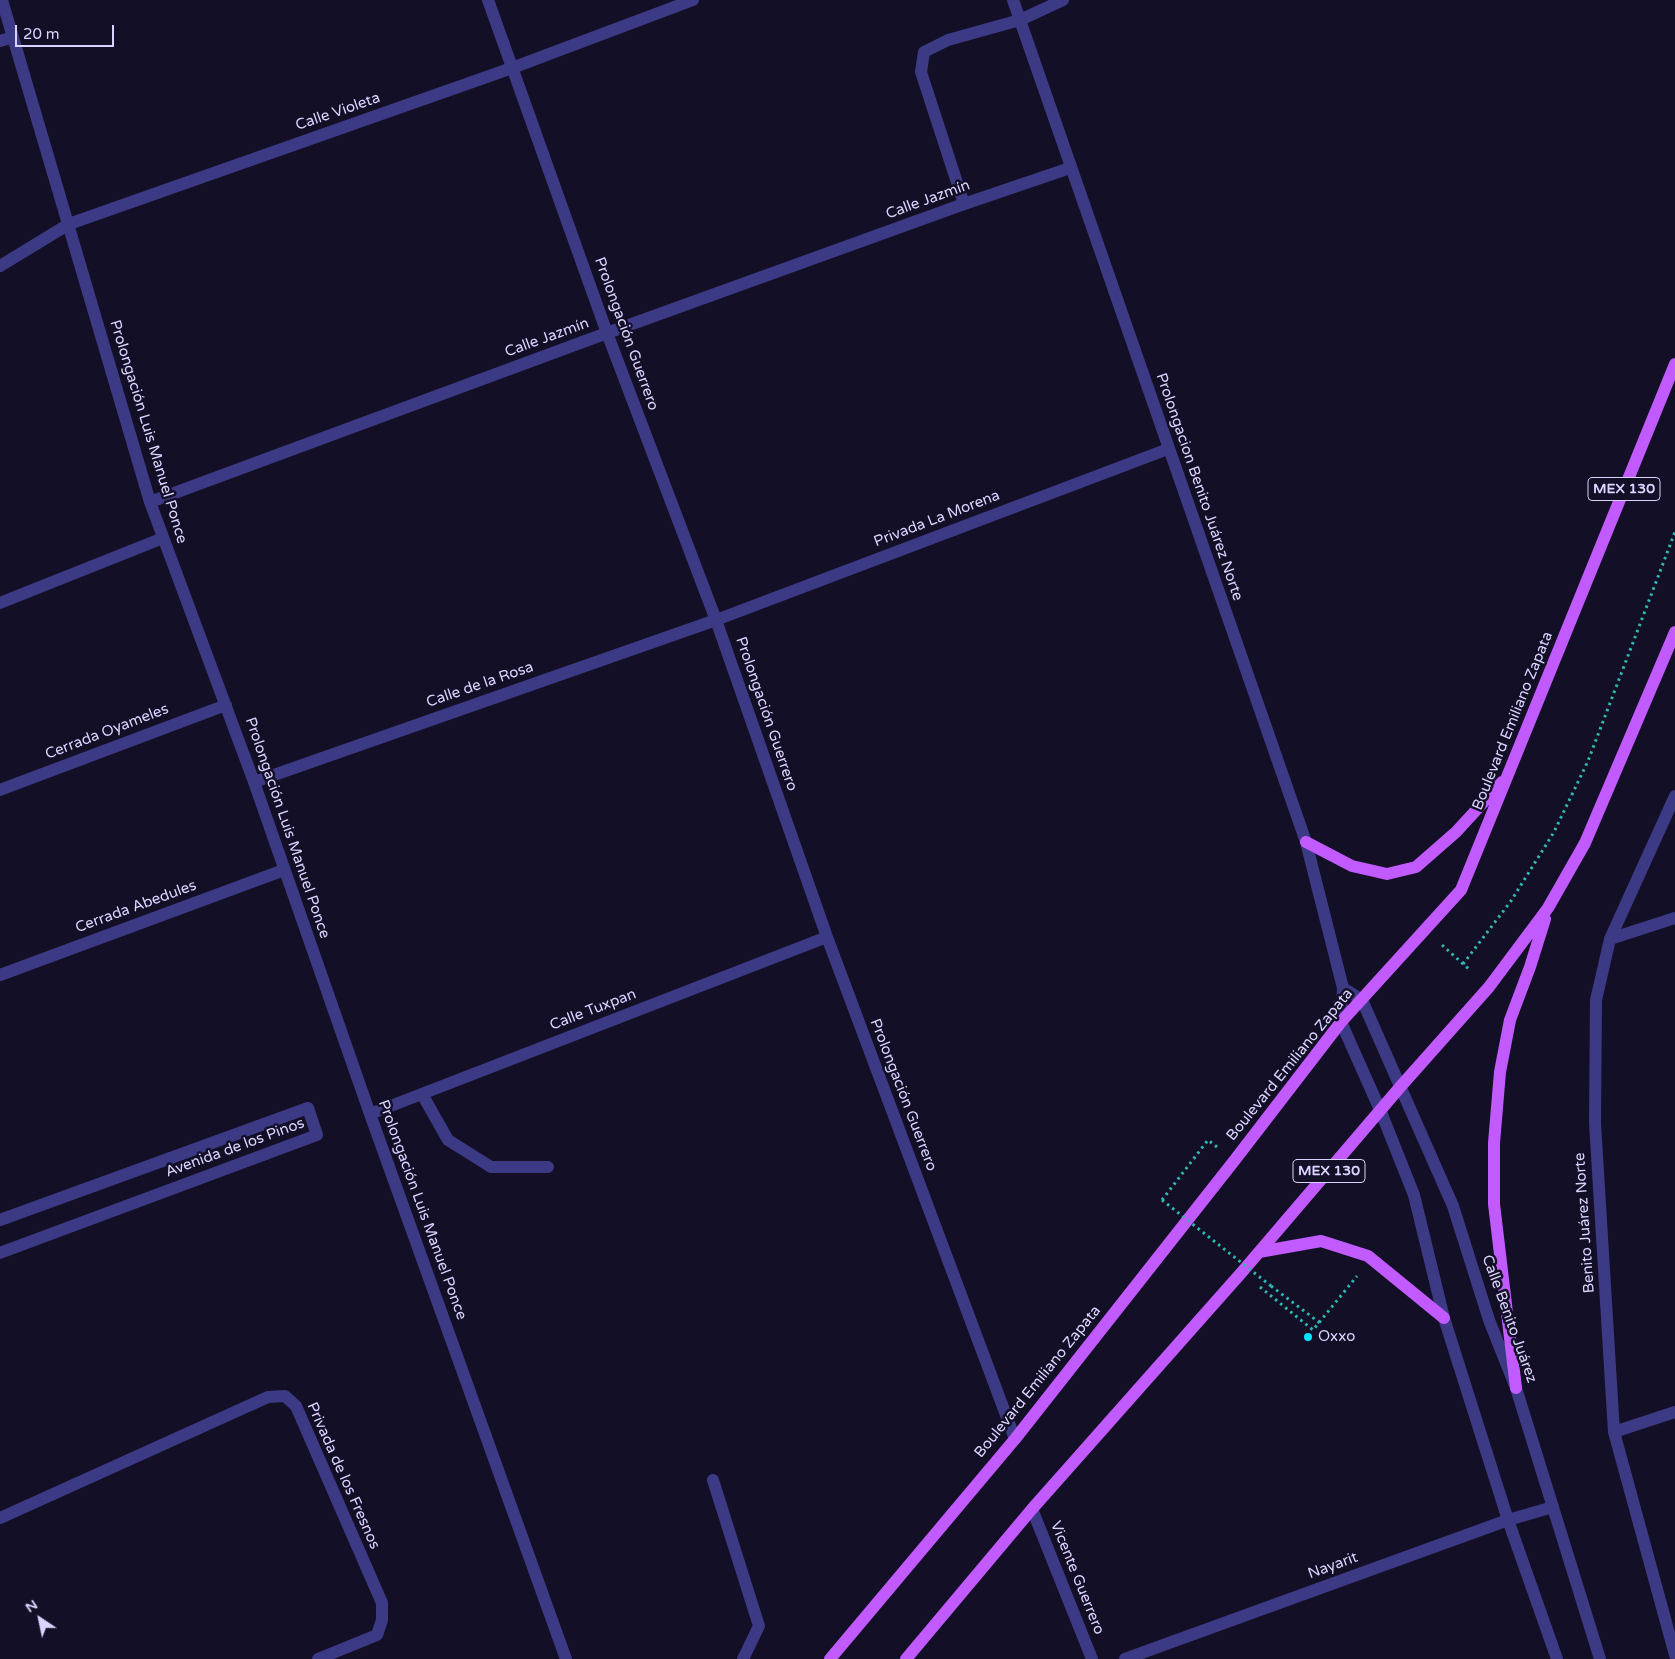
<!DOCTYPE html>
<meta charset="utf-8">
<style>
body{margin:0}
#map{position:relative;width:1675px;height:1659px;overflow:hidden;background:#130f26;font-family:"Varela Round",sans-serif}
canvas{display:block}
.north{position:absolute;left:15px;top:1594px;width:50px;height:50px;-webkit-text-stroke:4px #130f26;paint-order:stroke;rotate:326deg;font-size:14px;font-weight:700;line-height:20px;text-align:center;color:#d9d4ff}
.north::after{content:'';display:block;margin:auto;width:18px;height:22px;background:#d9d4ff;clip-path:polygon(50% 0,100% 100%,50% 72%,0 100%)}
.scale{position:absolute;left:15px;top:25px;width:99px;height:22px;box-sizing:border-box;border:2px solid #d9d4ff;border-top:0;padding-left:6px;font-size:15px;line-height:18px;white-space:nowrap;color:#d9d4ff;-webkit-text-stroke:4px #130f26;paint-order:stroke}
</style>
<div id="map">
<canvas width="1675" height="1659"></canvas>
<div class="north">N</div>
<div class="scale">20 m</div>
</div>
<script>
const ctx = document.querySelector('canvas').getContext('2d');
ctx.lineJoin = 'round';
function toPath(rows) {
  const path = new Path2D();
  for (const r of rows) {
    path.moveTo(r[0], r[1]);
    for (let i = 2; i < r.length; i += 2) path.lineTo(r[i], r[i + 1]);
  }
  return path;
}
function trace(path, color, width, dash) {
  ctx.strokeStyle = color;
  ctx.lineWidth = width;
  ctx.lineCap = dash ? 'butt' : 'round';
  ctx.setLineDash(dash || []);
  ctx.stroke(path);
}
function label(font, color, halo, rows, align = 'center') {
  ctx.font = font + ' "Varela Round",sans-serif';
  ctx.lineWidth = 5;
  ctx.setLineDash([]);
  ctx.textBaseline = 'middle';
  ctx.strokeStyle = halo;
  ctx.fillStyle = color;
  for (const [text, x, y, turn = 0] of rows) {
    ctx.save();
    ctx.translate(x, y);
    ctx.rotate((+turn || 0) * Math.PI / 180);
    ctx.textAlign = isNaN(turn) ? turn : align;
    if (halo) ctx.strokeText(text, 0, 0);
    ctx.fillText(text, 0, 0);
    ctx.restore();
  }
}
trace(toPath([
 [1442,945,1471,971],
 [1463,964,1511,901,1554,832,1588,761,1675,532],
 [1162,1200,1208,1140,1217,1147],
 [1271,1286,1320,1323],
 [1260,1287,1313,1330,1357,1276]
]), '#2fb8b0', 3, [2.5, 4]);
trace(toPath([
 [964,204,921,72,924,52,948,40,1020,20],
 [713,1480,759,1626,743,1659]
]), '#3d3a85', 12);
trace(toPath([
 [2,0,150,502,254,782,370,1114,566,1659],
 [488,0,607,333,716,620,827,937,1015,1439],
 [1020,20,1063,0],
 [0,41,13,37],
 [0,266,69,224,512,68,693,0],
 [150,502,607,333,964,204,1070,168],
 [0,603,163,538],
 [254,782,716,620,1168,449],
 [0,790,226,705],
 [1675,796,1610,939,1596,1000,1595,1123,1614,1432,1675,1655],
 [1610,939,1675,918],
 [0,975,284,870],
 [422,1094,448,1140,491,1167,548,1167],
 [370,1114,827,937],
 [0,1220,308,1108,317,1135,0,1253],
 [1614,1432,1675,1412],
 [1032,1509,1092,1659],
 [0,1518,268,1397,285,1396,296,1406,382,1603,382,1620,377,1635,318,1659],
 [1125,1659,1508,1520,1553,1507]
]), '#3d3a85', 12);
trace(toPath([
 [1013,0,1306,842,1343,988,1341,1022,1381,1112,1414,1195,1444,1318,1508,1520,1557,1659],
 [1343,988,1362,1000,1453,1206,1489,1320,1516,1388,1600,1659]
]), '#3d3a85', 12);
trace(toPath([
 [1306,842,1352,866,1387,874,1416,867,1456,832,1502,782],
 [1259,1252,1321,1241,1368,1256,1444,1318],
 [1516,1388,1494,1204,1494,1143,1500,1072,1510,1020,1530,967,1545,919],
 [830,1659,1015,1439,1234,1161,1341,1022,1461,890,1675,364],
 [906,1659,1032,1509,1242,1272,1401,1086,1489,987,1548,908,1585,843,1675,632]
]), '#c25bff', 12);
trace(toPath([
 [1162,1200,1271,1286]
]), '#2fb8b0', 3, [2.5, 4]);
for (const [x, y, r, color] of [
 [1308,1337,5,"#00e5ff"]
]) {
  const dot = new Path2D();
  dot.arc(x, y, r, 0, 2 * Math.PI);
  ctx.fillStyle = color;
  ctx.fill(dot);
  trace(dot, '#130f26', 2);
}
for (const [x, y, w] of [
 [1624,489,72],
 [1329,1171,72]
]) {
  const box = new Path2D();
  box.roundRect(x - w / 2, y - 11.5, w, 23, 4);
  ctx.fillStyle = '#130f26';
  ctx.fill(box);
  trace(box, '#d9d4ff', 1);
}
label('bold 14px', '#d9d4ff', null, [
 ["MEX 130",1624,489],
 ["MEX 130",1329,1171]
]);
label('15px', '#d9d4ff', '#130f26', [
 ["Calle Violeta",338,112,-19],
 ["Calle Jazmín",928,200,-20],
 ["Prolongación Guerrero",626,334,70],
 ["Calle Jazmín",547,338,-20],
 ["Prolongación Luis Manuel Ponce",148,432,73],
 ["Prolongacion Benito Juárez Norte",1199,487,71],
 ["Privada La Morena",937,519,-21],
 ["Calle de la Rosa",480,685,-19],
 ["Prolongación Guerrero",766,714,71],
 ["Boulevard Emiliano Zapata",1513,721,-68],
 ["Cerrada Oyameles",107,732,-21],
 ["Prolongación Luis Manuel Ponce",287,828,71],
 ["Cerrada Abedules",136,907,-20],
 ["Calle Tuxpan",593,1010,-21],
 ["Boulevard Emiliano Zapata",1290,1065,-51],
 ["Prolongación Guerrero",903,1095,69],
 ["Avenida de los Pinos",235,1148,-20],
 ["Prolongación Luis Manuel Ponce",422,1210,70],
 ["Benito Juárez Norte",1585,1223,-94],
 ["Calle Benito Juárez",1509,1319,70],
 ["Boulevard Emiliano Zapata",1038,1382,-51],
 ["Privada de los Fresnos",343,1476,66],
 ["Nayarit",1333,1566,-20],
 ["Vicente Guerrero",1077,1578,68]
]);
label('15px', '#d9d4ff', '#130f26', [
 ["Oxxo",1318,1337]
], 'left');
</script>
